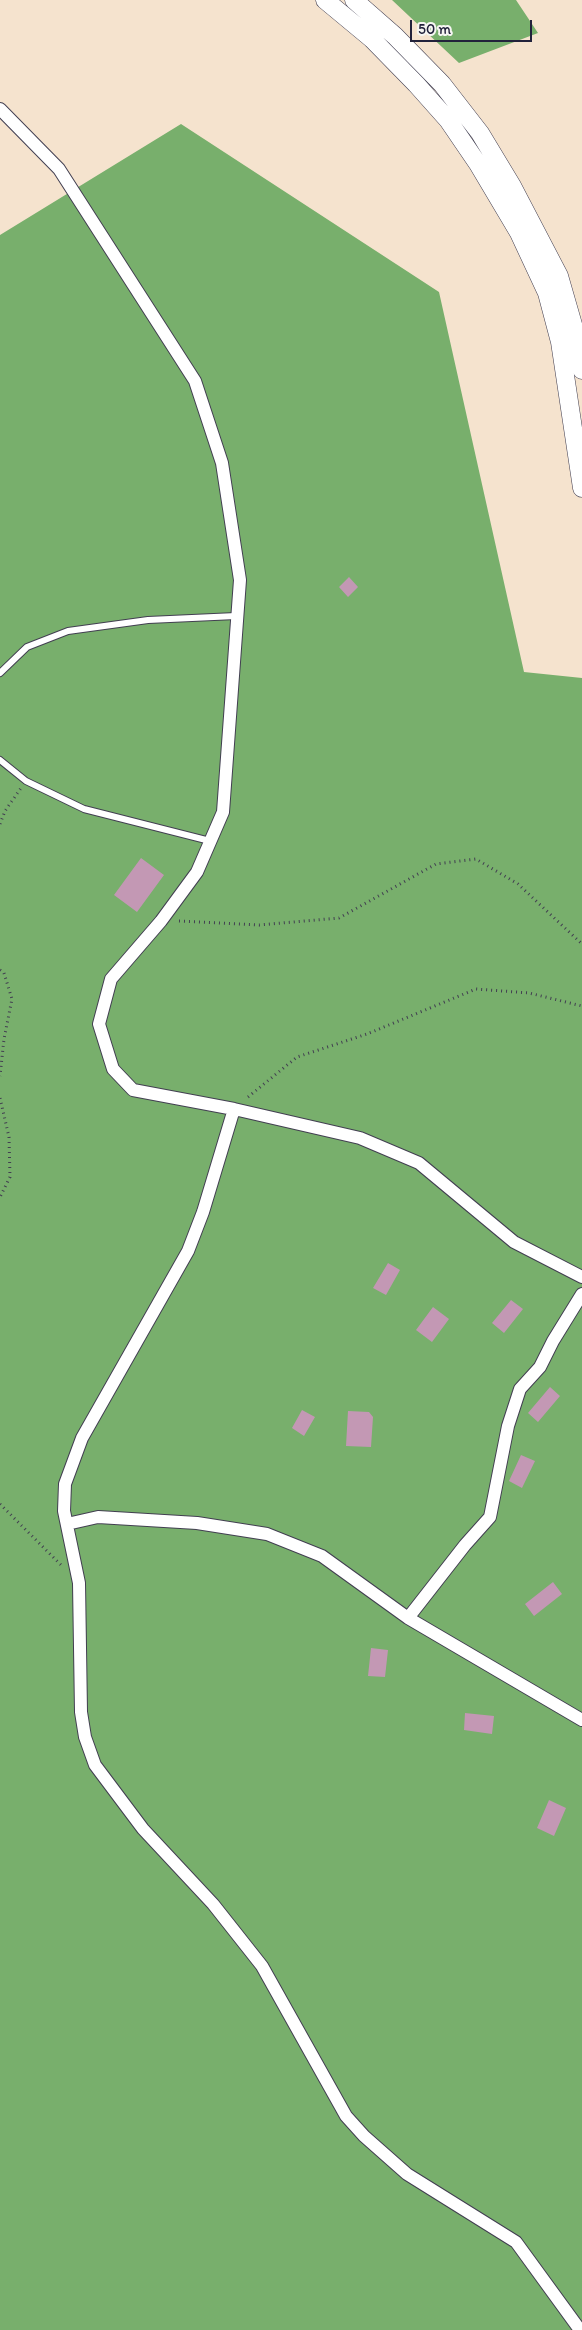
<!DOCTYPE html>
<style>
body{margin:0}
#map{position:relative;width:582px;height:2330px;overflow:hidden;background:#f5e3ce;font-family:Itim,sans-serif}
canvas{display:block}
.scale{position:absolute;left:410px;top:20px;width:122px;height:22px;box-sizing:border-box;border:2px solid #22223b;border-top:0;padding-left:6px;font-size:15px;line-height:18px;white-space:nowrap;color:#22223b;-webkit-text-stroke:4px #f6f6f2;paint-order:stroke}
</style>
<div id="map">
<canvas width="582" height="2330"></canvas>
<div class="scale">50 m</div>
</div>
<script>
const ctx = document.querySelector('canvas').getContext('2d');
ctx.lineJoin = 'round';
function paint(path, color) {
  ctx.fillStyle = color;
  ctx.fill(path, 'evenodd');
}
function toPath(rows) {
  const path = new Path2D();
  for (const r of rows) {
    path.moveTo(r[0], r[1]);
    for (let i = 2; i < r.length; i += 2) path.lineTo(r[i], r[i + 1]);
  }
  return path;
}
function trace(path, color, width, dash) {
  ctx.strokeStyle = color;
  ctx.lineWidth = width;
  ctx.lineCap = dash ? 'butt' : 'round';
  ctx.setLineDash(dash || []);
  ctx.stroke(path);
}
paint(toPath([
 [392,0,516,0,538,33,459,63],
 [181,124,439,292,524,672,582,678,582,2330,0,2330,0,235]
]), '#78af6c');
paint(toPath([
 [349,577,358,587,348,597,339,587],
 [141,858,164,875,137,912,114,895],
 [388,1263,400,1270,386,1295,373,1288],
 [511,1300,523,1309,504,1333,492,1323],
 [433,1307,449,1319,432,1342,416,1330],
 [550,1387,560,1396,538,1422,528,1413],
 [302,1410,315,1417,304,1436,292,1428],
 [348,1411,369,1412,373,1417,371,1447,346,1446],
 [521,1455,535,1461,522,1488,509,1481],
 [553,1582,562,1594,534,1616,525,1604],
 [371,1648,388,1650,385,1677,368,1676],
 [465,1713,494,1716,492,1734,464,1730],
 [549,1800,566,1808,554,1836,537,1828]
]), '#c398b4');
const service = toPath([
 [0,673,27,647,68,631,148,620,236,616],
 [0,760,26,781,84,809,210,841]
]);
const minor = toPath([
 [0,109,59,169,195,381,222,463,240,580,223,812,197,872,161,921,111,979,99,1024,113,1069,133,1090,234,1109,360,1138,419,1163,514,1242,582,1277],
 [234,1109,203,1212,188,1251,82,1438,65,1484,64,1511,79,1583,81,1712,85,1737,95,1765,143,1829,213,1904,262,1966,346,2116,364,2136,407,2174,516,2242,580,2330],
 [67,1524,98,1517,197,1523,267,1534,322,1556,408,1618,582,1720],
 [408,1618,465,1545,490,1517,508,1426,520,1389,540,1367,553,1341,582,1294]
]);
const secondary = toPath([
 [325,0,372,39,416,84,448,120,478,164,519,233,547,293,560,342,582,488],
 [354,0,395,36,442,84,480,133,512,186,559,276,578,342,582,370]
]);
trace(service, '#423f51', 8);
trace(minor, '#423f51', 14);
trace(secondary, '#423f51', 19);
trace(toPath([
 [0,824,5,811,21,788],
 [179,921,259,925,339,918,436,864,476,859,518,884,582,944],
 [0,970,4,973,12,999,4,1039,0,1076],
 [248,1097,297,1057,367,1034,476,989,529,993,582,1006],
 [0,1098,9,1137,10,1177,0,1197],
 [0,1504,61,1565]
]), '#423f51', 3, [1, 4]);
trace(service, '#fff', 6);
trace(minor, '#fff', 12);
trace(secondary, '#fff', 18);
</script>
